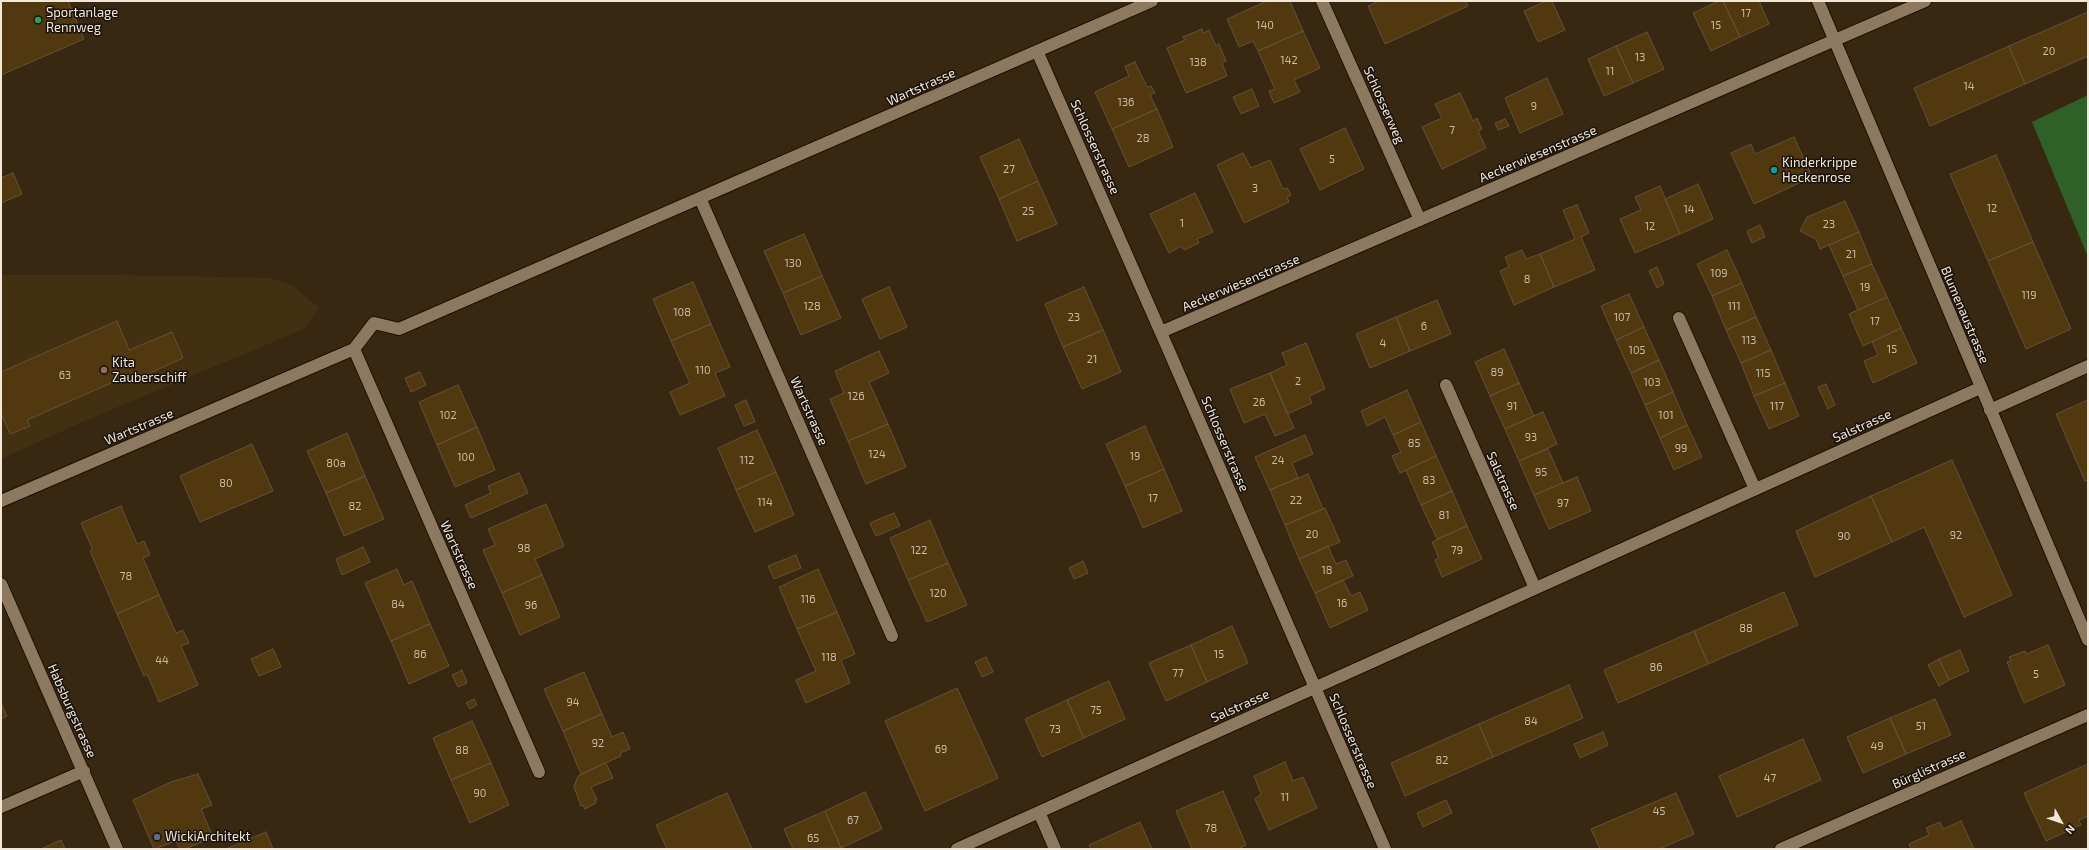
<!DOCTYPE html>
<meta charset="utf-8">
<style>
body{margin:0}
#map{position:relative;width:2089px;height:850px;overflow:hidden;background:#382811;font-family:"Exo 2",sans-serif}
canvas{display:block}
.frame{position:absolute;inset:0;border:2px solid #f2e8da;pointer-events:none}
.north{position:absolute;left:2041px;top:802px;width:40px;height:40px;-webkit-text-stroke:3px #191209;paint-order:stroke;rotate:130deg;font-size:11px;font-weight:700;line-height:16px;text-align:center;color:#f2e8da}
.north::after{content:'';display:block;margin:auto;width:14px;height:18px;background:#f2e8da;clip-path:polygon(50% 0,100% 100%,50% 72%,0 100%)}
</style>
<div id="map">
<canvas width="2089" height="850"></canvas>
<div class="frame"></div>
<div class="north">N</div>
</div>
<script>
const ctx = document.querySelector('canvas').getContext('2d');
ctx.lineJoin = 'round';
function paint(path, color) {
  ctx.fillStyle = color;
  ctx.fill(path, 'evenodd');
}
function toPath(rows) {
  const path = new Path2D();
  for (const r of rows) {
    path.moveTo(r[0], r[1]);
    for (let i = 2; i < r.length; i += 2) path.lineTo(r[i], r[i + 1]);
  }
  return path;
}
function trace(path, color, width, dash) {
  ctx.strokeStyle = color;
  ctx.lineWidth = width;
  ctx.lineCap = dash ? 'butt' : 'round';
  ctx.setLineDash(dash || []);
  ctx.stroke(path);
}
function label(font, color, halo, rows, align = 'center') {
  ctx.font = font + ' "Exo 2",sans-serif';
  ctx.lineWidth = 3;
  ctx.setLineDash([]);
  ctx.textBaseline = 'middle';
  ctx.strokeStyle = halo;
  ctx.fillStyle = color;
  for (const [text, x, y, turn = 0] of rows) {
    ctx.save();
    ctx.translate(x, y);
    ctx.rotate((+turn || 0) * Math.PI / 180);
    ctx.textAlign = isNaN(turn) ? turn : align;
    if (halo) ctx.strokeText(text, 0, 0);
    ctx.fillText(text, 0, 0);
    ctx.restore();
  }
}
paint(toPath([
 [1,275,126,275,270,278,292,285,319,308,304,329,87,420,1,459]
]), '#432f11');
paint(toPath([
 [2088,95,2088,257,2032,122]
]), '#2e6027');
const building = toPath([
 [1,1,68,1,84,39,1,75,1,1],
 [1267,1,1290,1,1303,31,1258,51,1253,41,1239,47,1227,19,1267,1],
 [1379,1,1465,1,1468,6,1385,44,1368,6,1379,1],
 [1546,1,1552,1,1565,30,1538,42,1524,11,1546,1],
 [1719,1,1723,1,1740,37,1711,51,1693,13,1719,1],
 [1723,1,1759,1,1769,24,1740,37,1723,1],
 [2088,12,2088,56,2025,84,2009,46,2088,12],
 [1202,29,1203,33,1209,30,1216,46,1219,44,1226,61,1222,63,1227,76,1186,93,1167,48,1185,40,1183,37,1202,29],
 [1303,31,1320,68,1294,80,1300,92,1274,103,1269,91,1275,89,1258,51,1303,31],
 [1647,32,1664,69,1633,83,1616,46,1647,32],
 [1616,46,1633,83,1604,96,1588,59,1616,46],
 [2009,46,2025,84,1930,126,1914,88,2009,46],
 [1135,62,1147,87,1151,86,1155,93,1150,95,1157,109,1112,129,1095,92,1129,76,1125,66,1135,62],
 [1547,78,1563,114,1520,133,1505,98,1547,78],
 [1252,89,1259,106,1241,114,1233,97,1252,89],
 [1460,93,1473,121,1477,118,1482,129,1478,131,1486,148,1442,169,1422,127,1442,118,1435,104,1460,93],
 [1157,109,1173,147,1129,167,1112,129,1157,109],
 [1505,119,1509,126,1498,130,1495,123,1505,119],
 [1345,128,1364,169,1320,190,1300,149,1345,128],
 [1794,137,1812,177,1754,204,1731,153,1751,144,1755,154,1794,137],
 [1019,139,1038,181,999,199,980,157,1019,139],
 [1243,153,1251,168,1270,160,1283,189,1287,188,1291,195,1287,197,1289,202,1244,223,1217,165,1243,153],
 [1996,155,2033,242,1988,261,1950,174,1996,155],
 [13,173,22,194,1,203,1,178,13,173],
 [1038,181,1057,224,1017,241,999,199,1038,181],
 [1698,184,1713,219,1680,234,1665,199,1698,184],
 [1660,186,1680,234,1635,253,1620,219,1641,210,1635,197,1660,186],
 [1195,193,1213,232,1197,239,1199,243,1184,250,1182,246,1169,253,1150,214,1195,193],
 [1845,201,1859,232,1820,249,1816,239,1800,231,1807,217,1845,201],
 [1577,205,1589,233,1581,237,1595,270,1554,287,1540,254,1575,239,1563,210,1577,205],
 [1760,225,1765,237,1752,243,1747,231,1760,225],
 [1859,232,1872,264,1843,276,1829,245,1859,232],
 [804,234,822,276,783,293,764,251,804,234],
 [2033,242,2071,329,2026,349,1988,261,2033,242],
 [1522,250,1526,259,1540,254,1554,287,1514,305,1500,271,1509,267,1505,257,1522,250],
 [1727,250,1742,283,1712,296,1697,264,1727,250],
 [1872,264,1887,297,1858,310,1843,276,1872,264],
 [1657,267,1664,284,1657,288,1649,271,1657,267],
 [822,276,841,318,801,335,783,293,822,276],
 [693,282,711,324,671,341,653,299,693,282],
 [1742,283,1756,317,1726,330,1712,296,1742,283],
 [889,287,907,327,880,339,862,299,889,287],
 [1084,287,1103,330,1063,347,1045,304,1084,287],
 [1629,294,1644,327,1616,340,1601,306,1629,294],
 [1887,297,1901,328,1863,346,1849,314,1887,297],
 [1437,300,1451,334,1410,351,1396,317,1437,300],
 [1396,317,1410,351,1370,368,1356,334,1396,317],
 [1756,317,1771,350,1741,363,1726,330,1756,317],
 [117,321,129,350,172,332,183,358,139,378,136,372,27,420,30,426,10,434,1,413,1,372,117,321],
 [711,324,730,367,715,373,725,396,680,415,670,392,690,383,671,341,711,324],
 [1644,327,1659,360,1631,373,1616,340,1644,327],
 [1901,328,1917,363,1873,383,1864,361,1878,355,1872,342,1901,328],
 [1103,330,1121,372,1082,389,1063,347,1103,330],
 [1306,343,1325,389,1309,396,1312,403,1287,414,1270,373,1287,365,1282,353,1306,343],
 [1504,349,1519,383,1490,396,1475,362,1504,349],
 [1771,350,1785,383,1754,396,1741,363,1771,350],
 [879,351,889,373,869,382,888,424,848,441,830,399,844,393,835,371,879,351],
 [1659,360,1673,392,1645,405,1631,373,1659,360],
 [420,372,426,385,411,392,405,378,420,372],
 [1270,373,1294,428,1275,436,1265,414,1244,423,1230,389,1270,373],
 [1519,383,1534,416,1505,429,1490,396,1519,383],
 [1785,383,1799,416,1769,429,1754,396,1785,383],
 [1826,384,1835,405,1828,409,1818,387,1826,384],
 [458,385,477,427,437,445,419,402,458,385],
 [1407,390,1421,422,1393,435,1385,417,1367,426,1361,411,1407,390],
 [1673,392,1687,425,1660,438,1645,405,1673,392],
 [746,400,755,422,744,426,735,405,746,400],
 [2088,400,2088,480,2085,481,2056,414,2088,400],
 [1543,412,1557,444,1519,461,1505,429,1543,412],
 [1421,422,1436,456,1400,473,1392,456,1401,452,1393,435,1421,422],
 [888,424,906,467,866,484,848,441,888,424],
 [1687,425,1702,457,1674,470,1660,438,1687,425],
 [1145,426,1164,469,1125,486,1106,444,1145,426],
 [477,427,495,470,455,487,437,445,477,427],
 [757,430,776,472,736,490,718,448,757,430],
 [347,433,365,476,326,493,307,451,347,433],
 [1305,435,1313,454,1292,463,1298,478,1270,490,1255,457,1305,435],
 [252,444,273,491,200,522,180,476,252,444],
 [1548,449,1563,483,1534,495,1519,461,1548,449],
 [1436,456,1452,491,1421,505,1406,470,1436,456],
 [1952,460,2012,595,1964,617,1924,527,1892,542,1871,496,1952,460],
 [1164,469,1182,511,1143,528,1125,486,1164,469],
 [776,472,794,515,755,532,736,490,776,472],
 [519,473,528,493,471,518,465,505,491,493,488,486,519,473],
 [1308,474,1323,509,1285,525,1270,490,1308,474],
 [365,476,384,519,344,536,326,493,365,476],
 [1577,477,1591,511,1549,529,1534,495,1577,477],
 [1452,491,1467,526,1437,539,1421,505,1452,491],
 [1871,496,1892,542,1815,577,1796,531,1871,496],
 [546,504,564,546,535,559,542,575,502,593,483,550,495,545,488,529,546,504],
 [121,506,137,544,144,541,150,555,143,558,159,595,117,614,90,551,93,550,81,523,121,506],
 [1325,508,1340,542,1299,559,1285,525,1325,508],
 [894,513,900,526,876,536,870,523,894,513],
 [930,520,948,563,908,580,890,538,930,520],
 [1467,526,1482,559,1442,577,1435,560,1439,558,1432,542,1467,526],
 [1328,546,1336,564,1346,560,1353,576,1315,593,1299,559,1328,546],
 [363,547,370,562,342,575,336,559,363,547],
 [796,555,801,568,774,579,768,566,796,555],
 [1083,561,1088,573,1074,579,1069,568,1083,561],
 [948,563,967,605,927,622,908,580,948,563],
 [397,569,404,585,412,581,430,624,391,641,365,583,397,569],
 [818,569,837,612,797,629,779,587,818,569],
 [542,575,560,617,520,635,502,593,542,575],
 [1343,580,1351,596,1360,592,1368,610,1330,628,1315,593,1343,580],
 [1784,592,1798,625,1708,664,1694,631,1784,592],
 [159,595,176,633,183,630,189,643,181,646,198,685,159,702,147,674,144,676,117,614,159,595],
 [837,612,855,654,841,660,850,683,806,703,796,680,816,671,797,629,837,612],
 [430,624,449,666,409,684,391,641,430,624],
 [1232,626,1248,663,1207,682,1191,645,1232,626],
 [1694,631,1708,664,1618,703,1604,670,1694,631],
 [1191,645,1207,682,1166,701,1149,663,1191,645],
 [2048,645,2065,685,2024,703,2007,662,2011,661,2009,657,2025,651,2026,654,2048,645],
 [273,649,281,667,259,676,251,659,273,649],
 [1960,650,1969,671,1949,680,1939,659,1960,650],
 [986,657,993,672,982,677,975,662,986,657],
 [1939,659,1949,680,1939,686,1928,665,1939,659],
 [462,670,467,683,458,687,452,675,462,670],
 [584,672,602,714,563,731,544,689,584,672],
 [1109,681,1125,719,1084,738,1067,700,1109,681],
 [1569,685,1583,718,1493,757,1479,724,1569,685],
 [957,688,998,778,925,811,885,721,957,688],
 [474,699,477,705,470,709,466,703,474,699],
 [1935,699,1951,735,1906,754,1890,718,1935,699],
 [1067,700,1084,738,1042,757,1025,719,1067,700],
 [1,703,7,716,1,719,1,703],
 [602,714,612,737,623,732,630,749,620,753,621,756,581,774,563,731,602,714],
 [1890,718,1906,754,1863,773,1847,737,1890,718],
 [472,721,491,763,451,780,433,738,472,721],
 [1479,724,1493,757,1405,796,1391,763,1479,724],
 [1603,732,1608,745,1580,758,1574,744,1603,732],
 [1803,739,1821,780,1737,817,1719,776,1803,739],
 [1285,762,1293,781,1303,777,1317,808,1269,830,1255,799,1261,794,1254,776,1285,762],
 [491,763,509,805,470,823,451,780,491,763],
 [606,763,613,778,591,787,597,800,595,800,596,803,585,809,583,805,581,806,574,787,578,776,606,763],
 [2088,764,2088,816,2079,820,2081,825,2046,841,2024,793,2088,764],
 [198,774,212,805,201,809,213,837,185,849,180,849,176,841,154,849,133,800,171,782,198,774],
 [1223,791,1246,845,1237,849,1192,849,1176,811,1223,791],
 [865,792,882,829,841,848,825,811,865,792],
 [727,793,752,849,667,849,656,825,727,793],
 [1676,793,1694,834,1659,849,1600,849,1591,829,1676,793],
 [1446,800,1452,813,1423,827,1417,813,1446,800],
 [825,811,841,848,793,849,784,829,825,811],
 [1961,821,1974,849,1911,849,1909,844,1929,835,1926,828,1940,822,1943,829,1961,821],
 [1140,822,1152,849,1091,849,1089,845,1140,822],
 [266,832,273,849,226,849,266,832],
 [61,840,65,849,41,849,61,840]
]);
paint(building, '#51380e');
trace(building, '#63513a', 1);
const minor = toPath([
 [1322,1,1420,220],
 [1818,1,2088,640],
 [1037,51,1169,351,1385,849],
 [700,198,892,636],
 [1679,318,1755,489],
 [1161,332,1925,1],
 [354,349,539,772],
 [1446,385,1535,588],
 [1990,410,2088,366],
 [1,501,354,349,374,323,399,329,1152,1],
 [1,584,117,849],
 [1,807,84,771],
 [1039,812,1055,849],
 [957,849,1980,388],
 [1781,849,2088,715]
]);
trace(minor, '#1f1000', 14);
trace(minor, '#8c7960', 12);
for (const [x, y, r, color] of [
 [38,20,4,"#2e9e5b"],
 [1774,170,4,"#0f9aa8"],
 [104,370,4,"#8d6e63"],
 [157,837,4,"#5c6f8a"]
]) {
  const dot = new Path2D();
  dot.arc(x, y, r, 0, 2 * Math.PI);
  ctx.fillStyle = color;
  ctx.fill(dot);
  trace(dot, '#191209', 1.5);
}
label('11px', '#cabca7', null, [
 ["17",1746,13],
 ["140",1265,25],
 ["15",1716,25],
 ["20",2049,51],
 ["13",1640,57],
 ["142",1289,60],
 ["138",1198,62],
 ["11",1610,71],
 ["14",1969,86],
 ["136",1126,102],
 ["9",1534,106],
 ["7",1452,130],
 ["28",1143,138],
 ["5",1332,159],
 ["27",1009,169],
 ["3",1255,188],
 ["12",1992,208],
 ["14",1689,209],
 ["25",1028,211],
 ["1",1182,223],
 ["23",1829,224],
 ["12",1650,226],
 ["21",1851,254],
 ["130",793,263],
 ["109",1719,273],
 ["8",1527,279],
 ["19",1865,287],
 ["119",2029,295],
 ["128",812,306],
 ["111",1734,306],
 ["108",682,312],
 ["23",1074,317],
 ["107",1622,317],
 ["17",1875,321],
 ["6",1424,326],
 ["113",1749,340],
 ["4",1383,343],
 ["15",1892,349],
 ["105",1637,350],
 ["21",1092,359],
 ["110",703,370],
 ["89",1497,372],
 ["115",1763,373],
 ["63",65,375],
 ["2",1298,381],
 ["103",1652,382],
 ["126",856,396],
 ["26",1259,402],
 ["91",1512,406],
 ["117",1777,406],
 ["102",448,415],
 ["101",1666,415],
 ["93",1531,437],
 ["85",1414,443],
 ["99",1681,448],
 ["124",877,454],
 ["19",1135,456],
 ["100",466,457],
 ["112",747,460],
 ["24",1278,460],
 ["80a",336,463],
 ["95",1541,472],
 ["83",1429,480],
 ["80",226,483],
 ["17",1153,498],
 ["22",1296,500],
 ["114",765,502],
 ["97",1563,503],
 ["82",355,506],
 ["81",1444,515],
 ["20",1312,534],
 ["92",1956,535],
 ["90",1844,536],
 ["98",524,548],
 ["122",919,550],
 ["79",1457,550],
 ["18",1327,570],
 ["78",126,576],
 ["120",938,593],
 ["116",808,599],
 ["16",1342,603],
 ["84",398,604],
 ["96",531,605],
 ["88",1746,628],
 ["86",420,654],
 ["15",1219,654],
 ["118",829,657],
 ["44",162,660],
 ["86",1656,667],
 ["77",1178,673],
 ["5",2036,674],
 ["94",573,702],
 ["75",1096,710],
 ["84",1531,721],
 ["51",1921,726],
 ["73",1055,729],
 ["92",598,743],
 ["49",1877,746],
 ["69",941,749],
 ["88",462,750],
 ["82",1442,760],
 ["47",1770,778],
 ["90",480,793],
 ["11",1285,797],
 ["45",1659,811],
 ["67",853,820],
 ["78",1211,828],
 ["65",813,838]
]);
label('13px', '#f2e8da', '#191209', [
 ["Sportanlage",46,13],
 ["Rennweg",46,28],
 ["Kinderkrippe",1782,163],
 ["Heckenrose",1782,178],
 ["Kita",112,363],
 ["Zauberschiff",112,378],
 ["WickiArchitekt",165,837]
], 'left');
label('13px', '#f2e8da', '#191209', [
 ["Wartstrasse",921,87,-24],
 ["Schlosserweg",1384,105,66],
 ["Schlosserstrasse",1095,147,66],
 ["Aeckerwiesenstrasse",1538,154,-23],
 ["Aeckerwiesenstrasse",1241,283,-23],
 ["Blumenaustrasse",1965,315,67],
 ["Wartstrasse",809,411,66],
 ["Salstrasse",1862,426,-24],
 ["Wartstrasse",139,427,-23],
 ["Schlosserstrasse",1225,444,67],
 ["Salstrasse",1503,481,66],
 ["Wartstrasse",459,555,66],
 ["Salstrasse",1240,706,-24],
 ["Habsburgstrasse",72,711,66],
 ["Schlosserstrasse",1353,741,67],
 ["Bürglistrasse",1929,769,-24]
]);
</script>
